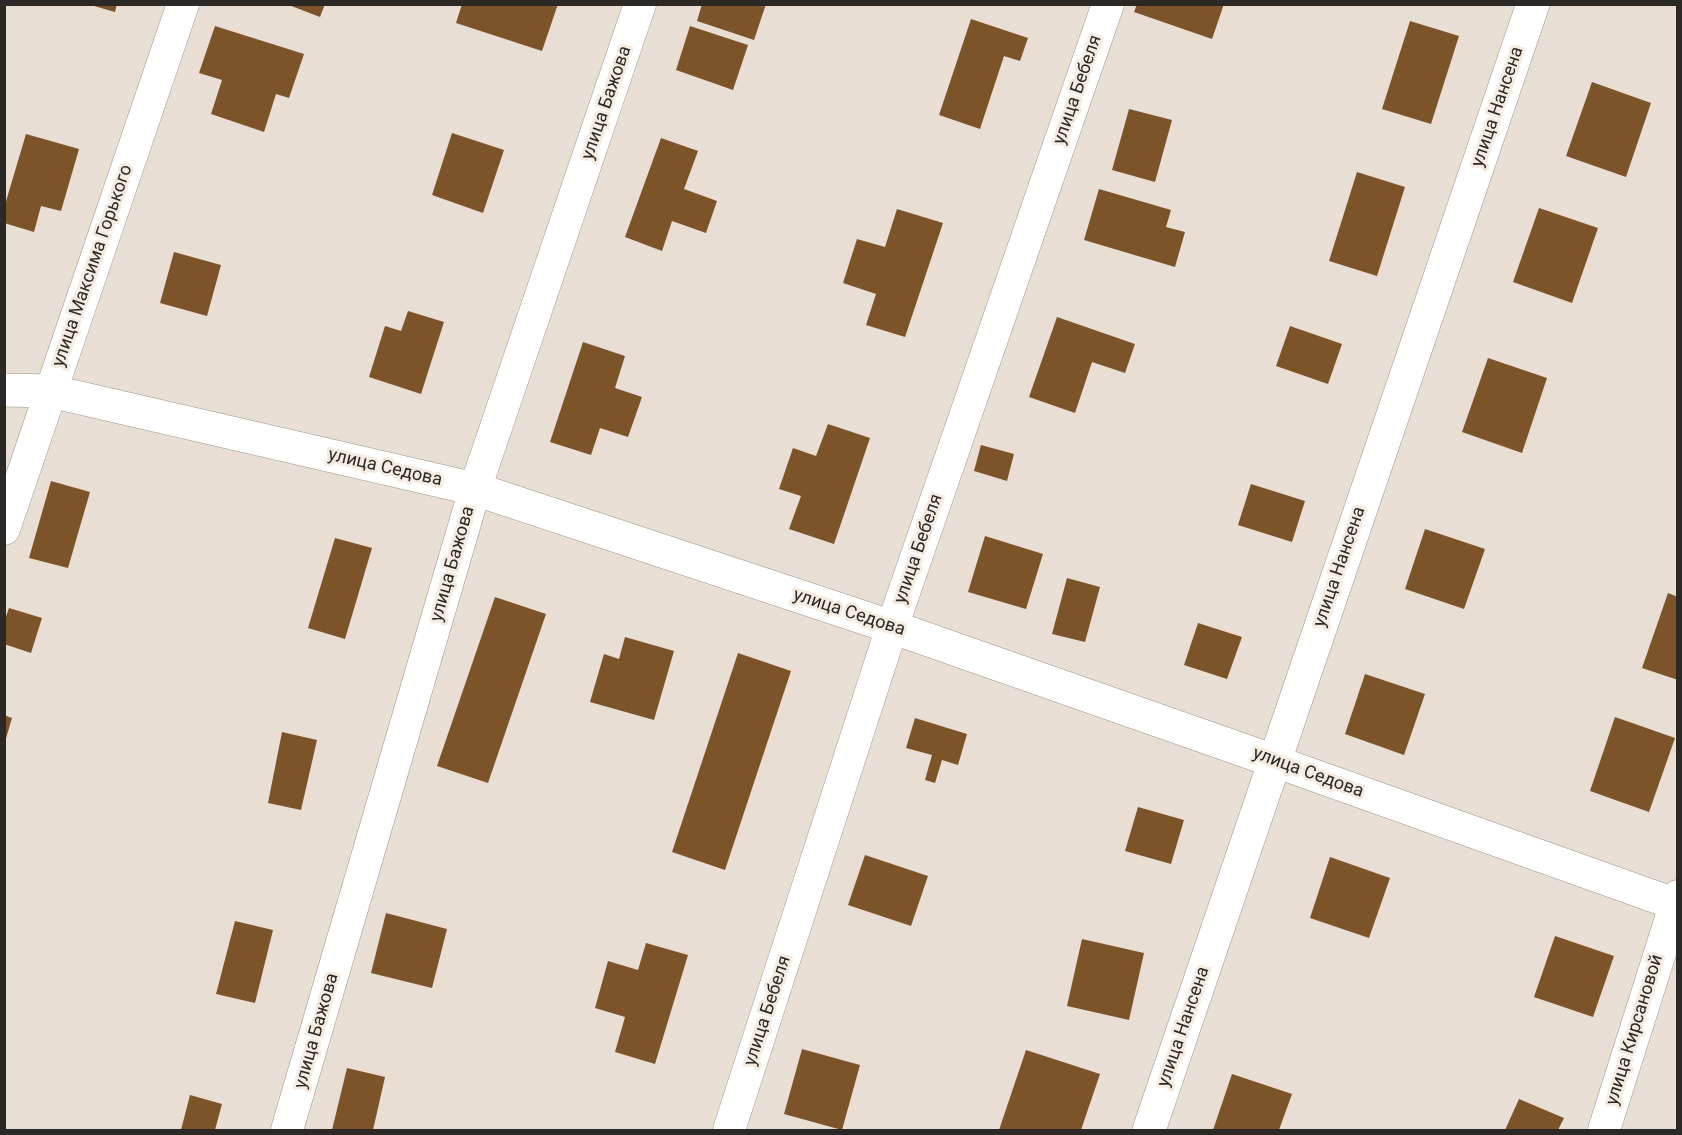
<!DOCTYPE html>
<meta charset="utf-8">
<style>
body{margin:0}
#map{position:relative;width:1682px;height:1135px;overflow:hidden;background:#e9ded4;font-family:Roboto,sans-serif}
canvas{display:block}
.frame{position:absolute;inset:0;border:6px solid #2c2825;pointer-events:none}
</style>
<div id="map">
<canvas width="1682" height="1135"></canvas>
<div class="frame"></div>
</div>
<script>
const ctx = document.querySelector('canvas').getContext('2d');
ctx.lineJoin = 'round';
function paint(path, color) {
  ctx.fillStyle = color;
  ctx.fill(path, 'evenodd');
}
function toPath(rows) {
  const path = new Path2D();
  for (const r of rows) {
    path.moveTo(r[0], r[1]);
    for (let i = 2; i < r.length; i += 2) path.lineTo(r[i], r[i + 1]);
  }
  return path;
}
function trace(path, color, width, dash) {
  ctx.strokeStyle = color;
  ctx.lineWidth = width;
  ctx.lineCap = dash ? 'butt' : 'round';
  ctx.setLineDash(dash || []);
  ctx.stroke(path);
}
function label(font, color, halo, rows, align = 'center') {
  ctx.font = font + ' Roboto,sans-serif';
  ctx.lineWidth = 6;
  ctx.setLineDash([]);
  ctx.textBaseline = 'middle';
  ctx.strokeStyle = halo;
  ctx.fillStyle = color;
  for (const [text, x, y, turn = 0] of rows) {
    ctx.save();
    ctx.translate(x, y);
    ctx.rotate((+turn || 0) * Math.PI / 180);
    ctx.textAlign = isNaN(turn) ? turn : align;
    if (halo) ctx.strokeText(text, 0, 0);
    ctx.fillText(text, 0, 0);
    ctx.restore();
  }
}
paint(toPath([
 [87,4,117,4,115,12],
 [286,4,325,4,320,17],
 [462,4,558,4,542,51,456,23],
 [702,4,766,4,754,40,697,21],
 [1137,4,1224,4,1212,39,1134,12],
 [971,19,1028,38,1020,61,1004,56,980,129,939,115],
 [1410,21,1459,36,1431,124,1382,109],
 [215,26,304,54,289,98,276,94,264,132,211,114,222,80,199,73],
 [690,26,748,45,733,90,676,70],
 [1592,82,1651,103,1626,177,1566,156],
 [1129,109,1172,120,1155,182,1112,170],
 [452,133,504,150,483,213,432,195],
 [26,134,79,149,61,211,41,206,34,232,4,223,4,208],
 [661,138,698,151,684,189,717,201,706,233,672,221,662,251,625,237],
 [1357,172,1405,187,1377,276,1329,261],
 [1099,189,1171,210,1166,227,1185,232,1175,267,1084,240],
 [1539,208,1598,228,1572,303,1513,282],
 [897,209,943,223,905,337,866,325,876,294,843,283,857,239,885,247],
 [174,252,221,265,207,316,160,303],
 [408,311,444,322,421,394,369,377,385,326,401,331],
 [1057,317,1135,344,1125,373,1092,362,1075,413,1029,397],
 [1290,326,1342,344,1328,384,1276,366],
 [583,342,625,356,615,388,642,397,628,437,600,428,591,455,550,442],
 [1488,358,1547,378,1522,453,1462,432],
 [828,424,870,438,834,544,789,529,801,496,779,489,793,448,816,456],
 [981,445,1014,454,1007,481,974,471],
 [51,481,90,492,68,568,29,558],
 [1251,484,1305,501,1292,542,1238,525],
 [1425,529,1485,549,1464,609,1405,589],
 [985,536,1043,554,1026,609,968,592],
 [335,538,372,548,345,639,308,628],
 [1067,578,1100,587,1085,642,1052,634],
 [1668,593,1678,597,1678,680,1642,668],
 [495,597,546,614,488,783,437,766],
 [9,608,42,618,31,653,4,644,4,622],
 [1198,623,1242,637,1227,679,1184,665],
 [625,637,674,651,654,720,590,702,604,654,619,659],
 [738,653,791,671,725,870,672,852],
 [1365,674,1425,694,1404,755,1345,734],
 [4,715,12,718,5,742,4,742],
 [1615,717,1675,738,1649,812,1590,791],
 [915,718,967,734,958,765,942,760,935,783,925,780,932,755,906,748],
 [282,732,317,740,301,810,268,803],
 [1138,807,1184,820,1171,864,1125,851],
 [865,855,928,876,911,926,848,905],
 [1330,857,1390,878,1369,938,1310,918],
 [386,913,447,929,432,988,371,973],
 [235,921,273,930,255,1003,216,994],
 [1555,936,1614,956,1593,1017,1534,997],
 [1082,939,1144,953,1129,1020,1067,1006],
 [646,943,688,955,655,1064,615,1052,625,1017,595,1008,608,961,638,970],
 [802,1049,860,1065,842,1130,784,1114],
 [1026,1050,1100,1074,1081,1130,999,1130],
 [347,1068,385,1077,373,1130,332,1130],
 [1232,1074,1292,1094,1279,1130,1213,1130],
 [190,1095,222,1104,215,1130,181,1130],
 [1519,1099,1564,1118,1558,1130,1505,1130]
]), '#7d542a');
const street = toPath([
 [4,529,183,4],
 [1274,761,1675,904],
 [287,1130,475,489,640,4],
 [729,1130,892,627,1108,4],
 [1604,1130,1678,896]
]);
const secondary = toPath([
 [4,390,50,391,475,489,892,627,1274,761],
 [1149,1130,1533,4]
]);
trace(street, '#9e948b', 33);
trace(secondary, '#9e948b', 34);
trace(street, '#fff', 32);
trace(secondary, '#fff', 33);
label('18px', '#2c2825', '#f6ebe1', [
 ["улица Бебеля",1078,90,-71],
 ["улица Бажова",607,103,-71],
 ["улица Нансена",1498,107,-71],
 ["улица Максима Горького",93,266,-71],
 ["улица Седова",385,468,13],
 ["улица Бебеля",919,549,-71],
 ["улица Бажова",453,564,-74],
 ["улица Нансена",1340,567,-71],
 ["улица Седова",849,613,18],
 ["улица Седова",1308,773,20],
 ["улица Бебеля",768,1011,-72],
 ["улица Нансена",1184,1027,-71],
 ["улица Кирсановой",1635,1030,-73],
 ["улица Бажова",317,1031,-74]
]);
</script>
